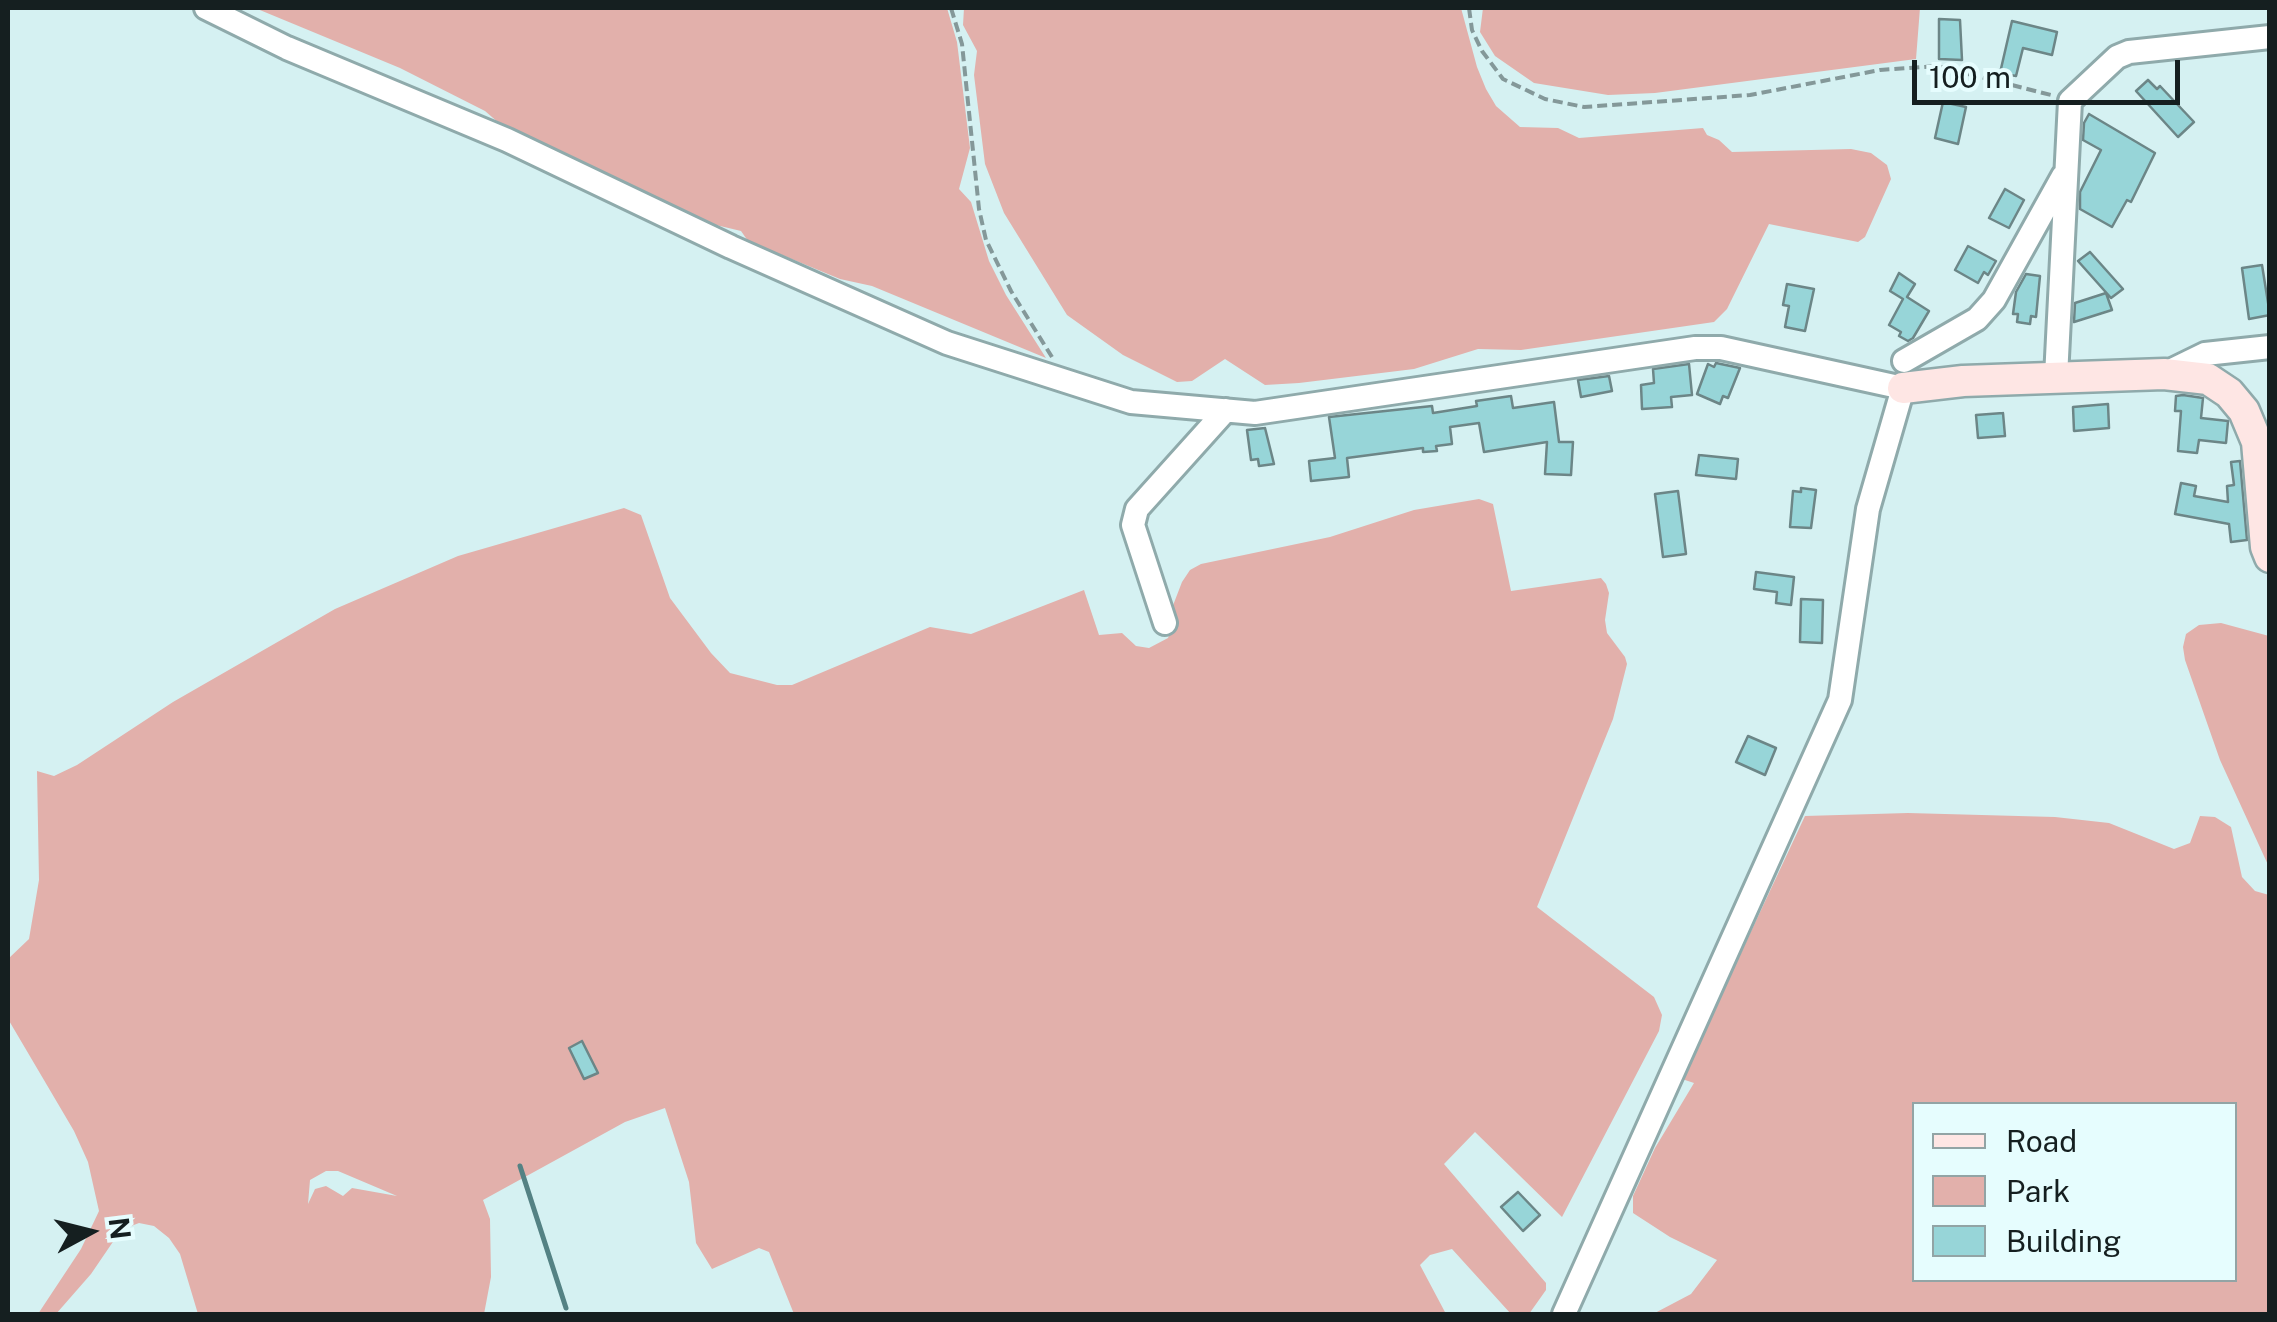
<!DOCTYPE html>
<style>
body{margin:0}
#map{position:relative;width:2277px;height:1322px;overflow:hidden;background:#d5f1f2;font-family:"Public Sans",sans-serif}
canvas{display:block}
.frame{position:absolute;inset:0;border:10px solid #151f20;pointer-events:none}
.legend{position:absolute;left:1912px;top:1102px;width:325px;height:180px;box-sizing:border-box;background:#e6fdfe;border:2px solid #92a4a5;margin:0;padding:12px 18px;list-style:none;font-size:30px;color:#151f20}
.legend li{display:flex;align-items:center;gap:20px;height:50px}
.legend b{width:50px;border:2px solid #92a4a5}
.north{position:absolute;left:40px;top:1182px;width:100px;height:100px;-webkit-text-stroke:8px #e6fdfe;paint-order:stroke;rotate:83deg;font-size:28px;font-weight:700;line-height:40px;text-align:center;color:#151f20}
.north::after{content:'';display:block;margin:auto;width:35px;height:45px;background:#151f20;clip-path:polygon(50% 0,100% 100%,50% 72%,0 100%)}
.scale{position:absolute;left:1912px;top:60px;width:268px;height:45px;box-sizing:border-box;border:5px solid #151f20;border-top:0;padding-left:12px;font-size:30px;line-height:35px;white-space:nowrap;color:#151f20;-webkit-text-stroke:8px #e6fdfe;paint-order:stroke}
</style>
<div id="map">
<canvas width="2277" height="1322"></canvas>
<div class="frame"></div>
<ul class="legend">
<li><b style="height:12px;background:#fee6e4"></b>Road</li>
<li><b style="height:28px;background:#e2b0ab"></b>Park</li>
<li><b style="height:28px;background:#97d5d8"></b>Building</li>
</ul>
<div class="north">N</div>
<div class="scale">100 m</div>
</div>
<script>
const ctx = document.querySelector('canvas').getContext('2d');
ctx.lineJoin = 'round';
function paint(path, color) {
  ctx.fillStyle = color;
  ctx.fill(path, 'evenodd');
}
function toPath(rows) {
  const path = new Path2D();
  for (const r of rows) {
    path.moveTo(r[0], r[1]);
    for (let i = 2; i < r.length; i += 2) path.lineTo(r[i], r[i + 1]);
  }
  return path;
}
function trace(path, color, width, dash) {
  ctx.strokeStyle = color;
  ctx.lineWidth = width;
  ctx.lineCap = dash ? 'butt' : 'round';
  ctx.setLineDash(dash || []);
  ctx.stroke(path);
}
paint(toPath([
 [255,8,947,8,957,42,970,148,959,189,971,202,989,261,1006,295,1046,358,872,286,840,279,748,241,741,231,716,225,507,130,485,111,400,68],
 [964,8,1461,8,1477,67,1486,89,1496,106,1520,127,1558,128,1579,138,1703,128,1707,135,1719,140,1732,152,1851,149,1871,153,1887,165,1891,179,1865,237,1858,242,1769,224,1727,309,1714,322,1521,350,1478,349,1414,369,1299,383,1265,385,1225,359,1192,381,1177,382,1123,355,1067,315,1004,213,985,164,974,75,977,51,963,25],
 [1483,8,1920,8,1916,59,1655,93,1608,95,1534,83,1495,56,1480,32],
 [1479,499,1493,504,1511,591,1601,578,1606,584,1609,593,1605,620,1607,633,1625,657,1627,664,1613,719,1537,907,1654,997,1662,1015,1659,1031,1562,1217,1475,1132,1444,1164,1546,1283,1546,1290,1529,1314,1511,1314,1452,1249,1430,1255,1420,1265,1446,1314,794,1314,769,1252,759,1248,712,1269,696,1243,689,1182,665,1108,625,1122,483,1200,490,1219,491,1277,484,1314,198,1314,180,1254,169,1238,154,1226,139,1223,121,1230,91,1274,56,1314,38,1314,81,1249,99,1211,88,1162,74,1131,8,1019,8,959,29,939,39,880,37,771,54,776,77,765,173,702,335,609,458,556,624,508,641,515,670,598,711,653,730,673,777,685,792,685,930,627,971,634,1084,590,1099,635,1122,633,1136,646,1149,648,1168,638,1173,626,1172,608,1182,582,1190,570,1201,564,1330,537,1414,510],
 [326,1171,338,1171,397,1196,352,1188,343,1196,326,1186,315,1189,308,1204,310,1180],
 [2221,623,2269,636,2269,867,2220,760,2185,660,2183,647,2186,634,2199,625],
 [1908,813,2055,817,2109,823,2174,849,2190,843,2200,816,2215,817,2231,827,2242,877,2255,891,2269,895,2269,1314,1653,1314,1691,1294,1717,1260,1670,1237,1633,1213,1633,1196,1655,1148,1694,1083,1682,1079,1805,816],
 [2234,1104,2234,1280,1914,1280,1914,1104]
]), '#e2b0ab');
trace(toPath([
 [520,1166,566,1308]
]), '#548284', 5);
const building = toPath([
 [1939,19,1960,20,1962,60,1939,59,1939,19],
 [2012,21,2057,32,2052,55,2023,48,2016,76,2000,73,2012,21],
 [2148,80,2157,89,2160,86,2194,122,2178,137,2136,91,2148,80],
 [1943,102,1966,107,1958,144,1935,138,1943,102],
 [2089,114,2155,153,2131,202,2127,200,2112,227,2080,209,2080,192,2101,150,2083,140,2084,123,2089,114],
 [2005,189,2024,200,2009,228,1989,218,2005,189],
 [1968,246,1996,261,1988,275,1984,272,1978,283,1955,270,1968,246],
 [2090,252,2123,289,2111,298,2078,261,2090,252],
 [2262,265,2270,315,2249,319,2242,268,2262,265],
 [1899,273,1915,284,1907,297,1929,311,1913,338,1908,341,1899,336,1901,332,1889,325,1903,299,1890,291,1899,273],
 [2026,274,2040,276,2036,317,2031,316,2030,324,2017,322,2018,314,2013,314,2016,292,2026,274],
 [1787,284,1814,289,1805,331,1785,327,1789,306,1783,305,1787,284],
 [2106,293,2112,310,2074,322,2075,303,2106,293],
 [1716,363,1740,368,1728,398,1723,396,1720,404,1697,394,1708,364,1714,367,1716,363],
 [1689,364,1692,395,1671,397,1672,407,1642,409,1641,385,1654,383,1653,369,1689,364],
 [1609,376,1612,391,1581,397,1578,380,1609,376],
 [2183,395,2203,398,2201,418,2228,421,2226,443,2199,440,2197,453,2178,451,2181,411,2175,411,2176,396,2183,395],
 [1511,396,1513,408,1554,402,1559,442,1573,442,1571,475,1545,474,1547,442,1484,452,1479,423,1450,427,1452,444,1436,446,1437,451,1423,452,1423,448,1347,458,1349,477,1311,481,1309,461,1335,458,1329,417,1432,406,1433,413,1477,406,1476,401,1511,396],
 [2108,404,2109,428,2074,431,2073,407,2108,404],
 [2003,413,2005,436,1978,438,1976,415,2003,413],
 [1265,428,1274,464,1259,466,1258,459,1251,460,1247,430,1265,428],
 [1699,455,1738,459,1736,479,1696,475,1699,455],
 [2240,461,2247,540,2231,542,2229,524,2175,514,2181,483,2196,486,2194,496,2228,502,2227,486,2234,485,2231,462,2240,461],
 [1801,488,1816,490,1811,528,1790,527,1793,491,1801,492,1801,488],
 [1678,491,1686,554,1663,557,1655,494,1678,491],
 [1756,572,1794,577,1791,605,1776,603,1777,592,1754,589,1756,572],
 [1801,599,1823,600,1822,643,1800,642,1801,599],
 [1748,736,1776,748,1765,775,1736,762,1748,736],
 [582,1041,598,1073,584,1079,569,1048,582,1041],
 [1518,1192,1540,1215,1523,1231,1501,1207,1518,1192]
]);
paint(building, '#97d5d8');
trace(building, '#6c8687', 2.5);
const street = toPath([
 [206,8,287,48,507,140,731,247,947,343,1131,402,1255,413,1695,348,1721,348,1903,388,1868,509,1840,700,1564,1314],
 [1904,361,1977,319,1994,300,2063,176],
 [2164,374,2205,354,2270,347],
 [2056,377,2070,101,2117,57,2129,52,2270,37],
 [1165,623,1133,525,1137,509,1226,410]
]);
const secondary = toPath([
 [1903,388,1963,381,2164,374,2208,379,2229,393,2244,411,2257,442,2266,547,2270,557]
]);
trace(street, '#8faaab', 28);
trace(secondary, '#8faaab', 35);
trace(toPath([
 [951,8,962,44,979,209,986,240,1011,291,1052,357],
 [1469,8,1472,30,1482,51,1503,79,1545,99,1584,107,1750,95,1880,70,1937,66,2051,95]
]), '#849899', 4, [10, 5]);
trace(street, '#fff', 22);
trace(secondary, '#fee6e4', 30);
</script>
